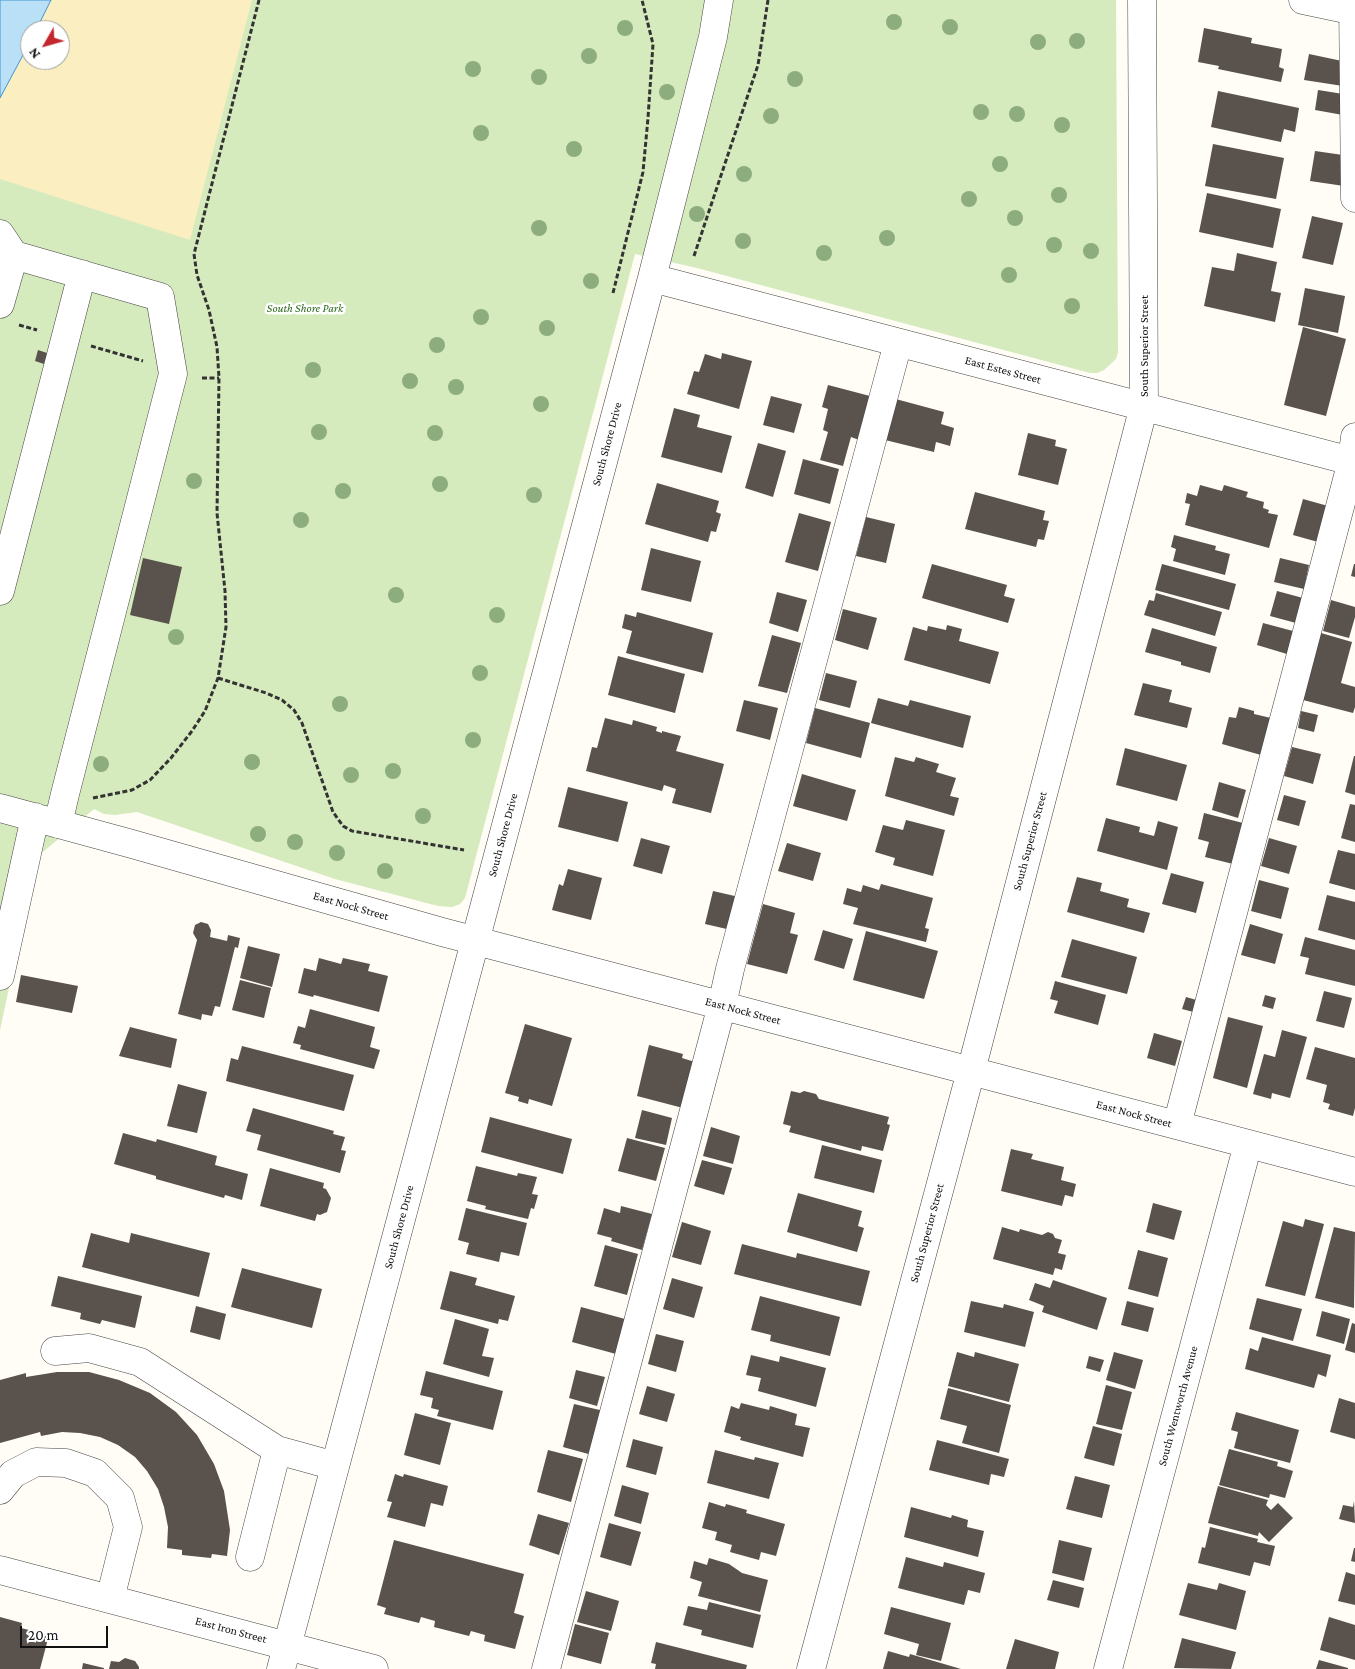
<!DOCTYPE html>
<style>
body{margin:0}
#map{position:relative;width:1355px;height:1669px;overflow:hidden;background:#fffdf5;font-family:"Crimson Pro",serif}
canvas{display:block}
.north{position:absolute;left:20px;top:20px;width:50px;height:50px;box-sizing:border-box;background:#fff;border:1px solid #a0a0a0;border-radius:50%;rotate:232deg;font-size:14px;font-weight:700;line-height:20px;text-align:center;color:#111}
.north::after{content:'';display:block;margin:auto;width:18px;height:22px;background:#c4262e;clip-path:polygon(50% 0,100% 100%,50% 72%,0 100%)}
.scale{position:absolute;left:20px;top:1626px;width:88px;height:22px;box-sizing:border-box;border:2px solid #111;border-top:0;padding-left:6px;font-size:15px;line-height:18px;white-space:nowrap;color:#111;-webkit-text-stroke:4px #fff;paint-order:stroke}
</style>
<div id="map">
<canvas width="1355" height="1669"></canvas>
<div class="north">N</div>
<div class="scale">20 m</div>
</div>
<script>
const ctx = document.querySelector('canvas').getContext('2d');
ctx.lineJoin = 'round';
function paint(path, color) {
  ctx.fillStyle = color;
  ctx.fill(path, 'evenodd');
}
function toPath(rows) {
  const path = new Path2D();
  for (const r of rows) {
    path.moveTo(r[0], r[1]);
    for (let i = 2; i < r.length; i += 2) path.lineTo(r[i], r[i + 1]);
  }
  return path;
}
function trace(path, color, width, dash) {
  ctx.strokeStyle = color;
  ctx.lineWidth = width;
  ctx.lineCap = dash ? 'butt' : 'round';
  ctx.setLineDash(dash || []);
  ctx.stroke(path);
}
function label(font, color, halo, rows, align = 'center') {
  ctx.font = font + ' "Crimson Pro",serif';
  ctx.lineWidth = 5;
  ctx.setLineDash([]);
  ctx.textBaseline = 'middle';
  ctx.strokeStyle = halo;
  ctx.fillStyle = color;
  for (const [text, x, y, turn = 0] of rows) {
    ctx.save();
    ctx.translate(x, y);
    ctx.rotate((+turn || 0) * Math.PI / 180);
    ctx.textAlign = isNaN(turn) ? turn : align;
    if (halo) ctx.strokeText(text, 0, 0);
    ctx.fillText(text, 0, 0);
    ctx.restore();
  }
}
paint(toPath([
 [51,0,1116,0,1118,352,1116,359,1104,370,1097,373,1090,373,697,268,635,254,465,898,460,904,452,907,438,906,335,879,137,812,115,815,104,814,94,809,37,857,0,1030,0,98,30,42,30,60,60,60,60,30,36,30]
]), '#d5ebbd');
paint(toPath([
 [51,0,252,0,190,240,0,179,0,98,30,42,30,60,60,60,60,30,36,30]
]), '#fbeec1');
const water = toPath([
 [0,0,51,0,36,30,30,30,30,42,0,98,0,0]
]);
paint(water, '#b9e0f7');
trace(water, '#3f96cf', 1);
paint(toPath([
 [1204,28,1252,38,1251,43,1282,49,1279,67,1284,69,1281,82,1218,69,1219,66,1198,62],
 [1309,54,1342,61,1343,86,1304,80],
 [1318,90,1343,94,1343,115,1315,110],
 [1218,91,1299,108,1295,132,1284,129,1281,142,1211,127],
 [1213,144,1284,158,1276,199,1205,186],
 [1315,151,1343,155,1344,186,1310,181],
 [1207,193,1281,209,1273,248,1199,232],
 [1312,216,1343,223,1333,265,1302,258],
 [1237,253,1277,262,1271,291,1281,293,1275,322,1204,306,1212,267,1234,271],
 [1305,288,1345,296,1338,333,1298,325],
 [1303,327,1346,339,1326,416,1284,405],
 [38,350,47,353,44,364,35,361],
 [722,353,752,361,739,409,687,394,694,371,699,372,705,354,721,359],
 [828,385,870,396,859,440,851,437,843,466,820,460,828,432,823,430,828,409,822,407],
 [771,396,802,404,794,433,763,425],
 [892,398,944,412,941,424,954,428,950,446,936,442,934,452,881,439],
 [674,408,700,415,697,427,732,436,722,473,661,457],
 [1028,433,1056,440,1055,446,1067,449,1058,485,1018,475],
 [758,443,786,451,773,497,745,488],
 [803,459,839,469,830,504,794,494],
 [657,483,719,501,716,512,721,514,716,532,711,531,708,542,645,524],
 [1200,485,1222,491,1224,485,1248,492,1246,497,1264,502,1263,508,1269,510,1268,513,1278,515,1269,548,1185,525,1190,504,1185,503,1187,493,1197,496],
 [975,492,1045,511,1043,520,1049,521,1044,540,1038,539,1036,547,965,529],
 [1303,499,1328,506,1318,542,1293,535],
 [799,513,831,522,818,571,785,562],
 [866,517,895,524,886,563,856,556],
 [1174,535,1216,546,1215,550,1230,554,1225,575,1173,561,1176,549,1171,547],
 [651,548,701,561,691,602,641,590],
 [143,558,182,567,169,624,130,615],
 [1280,558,1309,565,1304,589,1274,582],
 [932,564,1007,585,1004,596,1015,599,1008,623,922,598],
 [1162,564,1236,584,1229,610,1155,590],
 [1354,564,1355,564,1355,577,1351,576],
 [1277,591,1303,598,1296,623,1270,616],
 [777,592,807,600,798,632,769,623],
 [1156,593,1222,612,1215,636,1144,615,1149,600,1154,601],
 [1331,600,1355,607,1355,617,1349,638,1323,631],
 [843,609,877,618,868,650,835,640],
 [637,612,713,633,703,673,626,653,632,631,622,628,625,614,636,617],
 [1263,623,1293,631,1287,654,1257,645],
 [947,625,962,629,959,641,999,652,990,684,904,660,913,627,927,631,928,626,946,630],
 [1152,628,1217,647,1210,673,1181,665,1181,662,1145,652],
 [1321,633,1352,642,1341,683,1355,687,1355,707,1353,713,1303,700],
 [772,635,801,643,787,693,758,686],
 [618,656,685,674,675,713,608,695],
 [826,673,857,681,850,708,819,700],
 [1143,683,1172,690,1169,702,1192,708,1187,728,1134,715],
 [878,698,908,706,910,700,971,716,963,748,871,723],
 [744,700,778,708,770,740,736,731],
 [1239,707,1254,711,1254,714,1271,718,1261,755,1222,744,1229,717,1236,718],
 [815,708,870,723,861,758,806,743],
 [1301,711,1318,715,1314,732,1298,728],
 [605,718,632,725,633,720,657,727,656,731,662,733,662,731,681,736,676,751,724,764,711,813,672,803,676,789,664,785,662,791,586,771,592,747,597,748],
 [1292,747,1321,754,1313,784,1284,776],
 [1125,748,1187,765,1177,801,1116,785],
 [1354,756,1355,756,1355,795,1345,792],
 [895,757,914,762,916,757,939,764,936,772,956,778,950,796,959,798,954,816,885,796],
 [802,774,856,790,847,821,793,806],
 [1219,782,1246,790,1238,818,1212,810],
 [568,787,628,802,618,842,558,827],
 [1284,795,1306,801,1299,826,1277,820],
 [1350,804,1355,805,1355,842,1341,838],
 [1204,813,1243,823,1233,864,1205,857,1209,842,1198,839],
 [1106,818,1140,827,1139,832,1154,836,1158,821,1178,827,1167,870,1097,851],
 [906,820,945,830,933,876,893,865,895,858,875,852,883,825,903,830],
 [641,838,670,846,662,874,633,866],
 [1269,838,1297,846,1289,874,1261,866],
 [787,843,821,853,813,881,778,871],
 [1338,850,1355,854,1355,890,1329,883],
 [568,869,602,878,591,920,552,910,559,884,563,886],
 [1171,873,1204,882,1196,913,1162,904],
 [1077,877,1102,883,1100,891,1129,899,1127,907,1150,913,1144,933,1067,912],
 [1259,880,1289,888,1281,919,1251,911],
 [881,884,933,898,925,928,929,929,926,942,853,924,858,908,843,904,847,888,861,892,863,885,879,890],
 [713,891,739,897,731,930,705,924],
 [1327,895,1355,902,1355,940,1318,930],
 [763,904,795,913,790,933,798,935,787,974,747,964],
 [201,922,208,924,211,930,210,937,227,941,228,935,240,938,238,948,235,947,220,1007,215,1006,212,1016,202,1014,201,1020,178,1014,197,940,193,933,195,925],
 [1250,924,1283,934,1275,964,1241,955],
 [823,930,853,939,844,969,814,960],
 [866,931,938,951,924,999,853,980],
 [1305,937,1355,950,1355,986,1305,974,1309,958,1300,956],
 [1072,939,1137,957,1127,994,1061,977],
 [248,946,280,954,272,987,240,978],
 [319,958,341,964,343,958,370,964,368,971,388,976,379,1012,314,995,313,997,298,993,304,968,316,971],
 [21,975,78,986,72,1013,16,1002],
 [240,980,271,988,264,1018,232,1010],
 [1055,981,1106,995,1098,1025,1054,1013,1058,1001,1050,999],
 [1324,991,1352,998,1344,1028,1316,1021],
 [1265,995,1276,998,1273,1009,1262,1006],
 [1186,997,1200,1001,1197,1013,1182,1009],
 [310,1009,375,1027,370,1047,380,1050,374,1069,300,1049,301,1045,293,1043,298,1026,305,1028],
 [1228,1017,1263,1026,1247,1088,1213,1078],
 [525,1024,572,1038,552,1106,529,1099,528,1104,518,1101,519,1097,505,1093],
 [130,1027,177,1039,171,1068,119,1056],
 [1282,1030,1307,1037,1290,1098,1272,1093,1271,1099,1253,1094,1264,1054,1275,1057],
 [1154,1033,1182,1041,1175,1066,1147,1058],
 [649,1045,683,1054,682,1058,695,1062,683,1108,637,1096],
 [242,1046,354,1075,344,1111,226,1081,231,1058,238,1060],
 [1315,1047,1355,1058,1355,1108,1353,1116,1328,1109,1330,1104,1323,1102,1327,1085,1306,1079],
 [178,1084,207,1092,197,1133,167,1126],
 [791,1091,800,1093,804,1091,816,1094,819,1099,889,1117,887,1124,890,1125,883,1151,862,1146,861,1151,789,1132,791,1126,783,1124],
 [253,1108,334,1131,333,1134,345,1137,341,1150,346,1151,340,1173,257,1150,261,1135,246,1131],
 [642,1110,672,1118,666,1145,635,1138],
 [490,1117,572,1139,563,1174,481,1152],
 [711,1127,740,1136,733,1164,703,1156],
 [123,1133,156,1142,157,1139,217,1156,215,1165,248,1174,242,1200,225,1195,224,1198,156,1179,156,1176,114,1164],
 [627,1138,665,1148,656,1181,618,1171],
 [822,1145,882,1160,874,1193,814,1178],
 [1011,1149,1033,1154,1031,1159,1064,1167,1061,1180,1076,1184,1073,1197,1065,1195,1062,1206,1001,1191],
 [702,1160,732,1168,724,1195,694,1186],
 [476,1166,517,1176,518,1173,537,1177,532,1194,538,1195,534,1209,531,1208,528,1219,485,1209,486,1206,467,1201],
 [270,1168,324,1183,323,1188,326,1189,331,1198,327,1212,320,1215,317,1214,315,1221,260,1206],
 [798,1193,862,1211,858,1226,864,1228,857,1252,787,1232],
 [1153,1203,1182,1211,1174,1240,1146,1232],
 [621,1206,652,1214,642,1250,611,1241,612,1238,597,1234,604,1208,620,1213],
 [466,1208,527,1223,519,1256,501,1252,499,1262,466,1254,469,1243,458,1240],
 [1305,1219,1324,1224,1305,1296,1265,1286,1283,1221,1303,1227],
 [682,1222,711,1231,701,1265,672,1257],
 [1002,1227,1019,1232,1020,1229,1042,1235,1048,1232,1053,1234,1055,1238,1062,1240,1058,1253,1066,1255,1062,1270,1055,1268,1053,1275,993,1259],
 [1334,1227,1355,1232,1354,1308,1315,1298],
 [91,1233,129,1243,131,1233,210,1253,199,1297,82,1267],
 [742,1244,796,1258,797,1253,870,1271,861,1306,734,1274],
 [605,1245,638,1254,627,1295,594,1286],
 [1138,1250,1168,1258,1158,1297,1128,1289],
 [242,1268,322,1289,312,1328,231,1307],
 [450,1271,477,1278,475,1285,515,1296,508,1321,499,1319,498,1324,440,1309],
 [58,1276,142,1296,135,1328,102,1320,100,1324,80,1319,81,1313,51,1306],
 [672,1278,703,1287,694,1318,663,1309],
 [1053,1280,1107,1298,1097,1330,1042,1312,1044,1306,1029,1300,1035,1283,1050,1288],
 [760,1296,840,1317,830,1356,770,1341,771,1335,751,1330],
 [1257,1298,1302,1309,1293,1341,1249,1329],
 [971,1301,1003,1308,1004,1304,1034,1312,1025,1347,964,1332],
 [1127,1301,1154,1308,1148,1332,1121,1325],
 [196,1306,226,1314,220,1340,190,1332],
 [581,1307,625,1319,616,1354,572,1342],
 [1322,1311,1350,1319,1344,1344,1316,1336],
 [455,1319,489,1329,482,1356,494,1358,489,1377,443,1364],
 [1352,1323,1355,1324,1355,1353,1345,1350],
 [656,1334,684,1341,676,1372,648,1364],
 [1262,1337,1331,1355,1326,1377,1318,1374,1314,1388,1245,1369,1250,1348,1258,1351],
 [957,1352,974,1357,975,1352,1019,1364,1009,1402,948,1386],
 [1114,1352,1143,1360,1135,1389,1106,1380],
 [751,1355,779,1362,780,1356,826,1368,816,1407,758,1391,761,1378,746,1375],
 [1089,1356,1104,1360,1100,1372,1086,1368],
 [576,1370,605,1377,597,1406,569,1398],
 [426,1371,503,1391,493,1430,437,1416,439,1410,431,1408,433,1398,420,1395],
 [57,1372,89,1372,119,1380,150,1393,176,1412,197,1435,214,1464,224,1491,230,1530,227,1556,212,1554,211,1558,182,1555,182,1550,167,1548,168,1527,164,1507,158,1489,147,1471,135,1457,118,1445,100,1437,80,1433,62,1432,41,1436,40,1432,0,1443,0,1380,26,1373,26,1377],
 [1106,1385,1132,1392,1122,1430,1096,1424],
 [647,1386,675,1394,667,1422,639,1414],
 [948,1388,1011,1405,999,1453,962,1443,967,1426,940,1419],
 [1339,1398,1355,1403,1355,1439,1330,1432],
 [741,1403,769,1410,770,1406,797,1414,795,1425,810,1428,803,1457,740,1440,741,1437,724,1432,731,1406,739,1409],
 [574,1404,604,1411,592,1455,563,1447],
 [1236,1412,1299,1430,1290,1463,1234,1448,1238,1432,1231,1430],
 [415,1413,451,1423,440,1465,404,1455],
 [1093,1426,1122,1434,1114,1466,1084,1458],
 [633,1439,663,1447,656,1475,626,1467],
 [937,1440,1009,1459,1004,1477,991,1474,989,1485,929,1470],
 [1229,1449,1278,1462,1277,1466,1293,1471,1285,1498,1270,1494,1269,1498,1219,1485],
 [548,1450,583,1459,571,1502,537,1492],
 [715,1450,754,1460,755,1457,779,1463,769,1499,707,1483],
 [395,1474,403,1477,404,1474,448,1486,443,1506,431,1503,425,1527,387,1517,392,1502,387,1501],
 [1075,1476,1110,1485,1102,1518,1066,1509],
 [622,1485,649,1493,641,1524,614,1516],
 [1218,1486,1268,1500,1266,1505,1271,1510,1278,1503,1293,1518,1269,1542,1259,1532,1258,1536,1208,1523],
 [1354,1501,1355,1523,1339,1519,1343,1505,1353,1507],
 [709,1502,725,1507,726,1504,747,1510,746,1513,785,1524,776,1556,761,1552,759,1560,730,1552,732,1545,715,1540,717,1532,702,1528],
 [911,1507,951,1518,952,1515,968,1520,967,1527,984,1531,978,1557,904,1537],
 [538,1514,569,1523,559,1555,529,1545],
 [609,1523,641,1532,631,1566,600,1557],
 [1210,1527,1258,1539,1257,1542,1275,1546,1270,1566,1254,1562,1250,1576,1198,1563,1202,1547,1205,1548],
 [394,1540,524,1574,514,1613,524,1616,515,1649,484,1641,485,1635,471,1631,469,1636,434,1627,435,1621,421,1617,419,1623,384,1614,386,1608,377,1605],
 [1059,1540,1092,1548,1084,1581,1052,1573],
 [1354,1548,1355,1548,1355,1562,1351,1561],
 [906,1557,943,1567,944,1562,985,1573,980,1593,968,1590,964,1605,898,1588],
 [709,1558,729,1564,742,1573,768,1580,760,1612,698,1596,702,1582,690,1578,694,1561,707,1565],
 [1346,1572,1355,1575,1355,1605,1338,1601],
 [1053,1580,1084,1588,1079,1608,1047,1600],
 [1188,1583,1217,1590,1219,1583,1246,1591,1236,1630,1179,1615],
 [586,1591,619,1601,611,1631,577,1622],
 [709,1602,761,1615,753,1648,701,1635,702,1630,683,1625,688,1606,707,1610],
 [891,1607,951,1623,941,1661,916,1655,919,1644,884,1634],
 [0,1617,22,1623,21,1628,49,1635,40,1669,0,1669],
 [1329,1617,1355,1625,1355,1660,1320,1650],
 [575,1624,609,1633,601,1664,567,1655],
 [1182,1638,1236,1652,1231,1669,1174,1668],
 [1015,1639,1059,1652,1055,1669,1006,1669],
 [656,1642,747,1665,746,1669,655,1669,656,1664,651,1663],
 [888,1651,909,1657,910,1654,961,1669,883,1669],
 [125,1658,135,1661,139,1667,139,1669,109,1669,111,1661,119,1662],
 [1319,1660,1348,1668,1348,1669,1316,1669],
 [83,1663,104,1668,104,1669,82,1669]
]), '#5a524d');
const minor = toPath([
 [1303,0,1355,11],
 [1353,0,1355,198],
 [0,234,14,255,160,297,173,374,65,794,58,824],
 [652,278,1355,462],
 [0,304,14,255],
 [0,591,82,274],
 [0,808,132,844,442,932,1355,1172],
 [0,976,35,817],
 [1177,1125,1352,461,1355,437],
 [55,1351,89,1348,140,1362,277,1450,335,1466],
 [0,1490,13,1474,36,1462,66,1463,95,1473,120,1498,128,1527,110,1599],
 [250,1557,277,1450],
 [0,1570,374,1669],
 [281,1669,652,278,713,37,719,0],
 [546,1669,722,1005,730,969,898,343],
 [811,1669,971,1071,1144,406,1142,0],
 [1108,1669,1248,1144]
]);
trace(minor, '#444', 29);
trace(toPath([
 [694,256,758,65,768,0],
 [613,293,643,172,648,118,653,44,642,0],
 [19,325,37,330],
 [91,346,143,361],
 [202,378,219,378],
 [218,678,266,693,282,700,294,710,302,723,333,812,343,826,352,831,464,850],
 [93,798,132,790,150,780,171,758,192,731,205,711,218,678,226,627,225,591,217,513,219,378,217,347,209,310,197,275,194,254,259,0]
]), '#333', 3, [5, 2.5]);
trace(minor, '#fff', 28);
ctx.fillStyle = '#8dad7f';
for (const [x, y] of [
 [894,22],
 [950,27],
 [625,28],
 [1077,41],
 [1038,42],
 [589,56],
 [473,69],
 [539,77],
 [795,79],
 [667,92],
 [981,112],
 [1017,114],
 [771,116],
 [1062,125],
 [481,133],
 [574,149],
 [1000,164],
 [744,174],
 [1059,195],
 [969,199],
 [697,214],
 [1015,218],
 [539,228],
 [887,238],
 [743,241],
 [1054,245],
 [1091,251],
 [824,253],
 [1009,275],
 [591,281],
 [1072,306],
 [481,317],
 [547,328],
 [437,345],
 [313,370],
 [410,381],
 [456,387],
 [541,404],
 [319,432],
 [435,433],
 [194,481],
 [440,484],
 [343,491],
 [534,495],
 [301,520],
 [396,595],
 [497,615],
 [176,637],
 [480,673],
 [340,704],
 [473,740],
 [252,762],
 [101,764],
 [393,771],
 [351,775],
 [423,816],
 [258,834],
 [295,842],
 [337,853],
 [385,871]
]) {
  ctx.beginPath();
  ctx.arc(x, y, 8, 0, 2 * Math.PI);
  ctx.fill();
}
label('italic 12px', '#2f6b1f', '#fff', [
 ["South Shore Park",305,308]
]);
label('12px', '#111', '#fff', [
 ["South Superior Street",1144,346,-90],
 ["East Estes Street",1003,370,15],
 ["South Shore Drive",607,444,-75],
 ["South Shore Drive",503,835,-75],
 ["South Superior Street",1030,841,-75],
 ["East Nock Street",351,906,16],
 ["East Nock Street",743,1011,15],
 ["East Nock Street",1134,1114,15],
 ["South Shore Drive",399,1227,-75],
 ["South Superior Street",927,1233,-75],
 ["South Wentworth Avenue",1178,1406,-75],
 ["East Iron Street",231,1630,15]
]);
</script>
